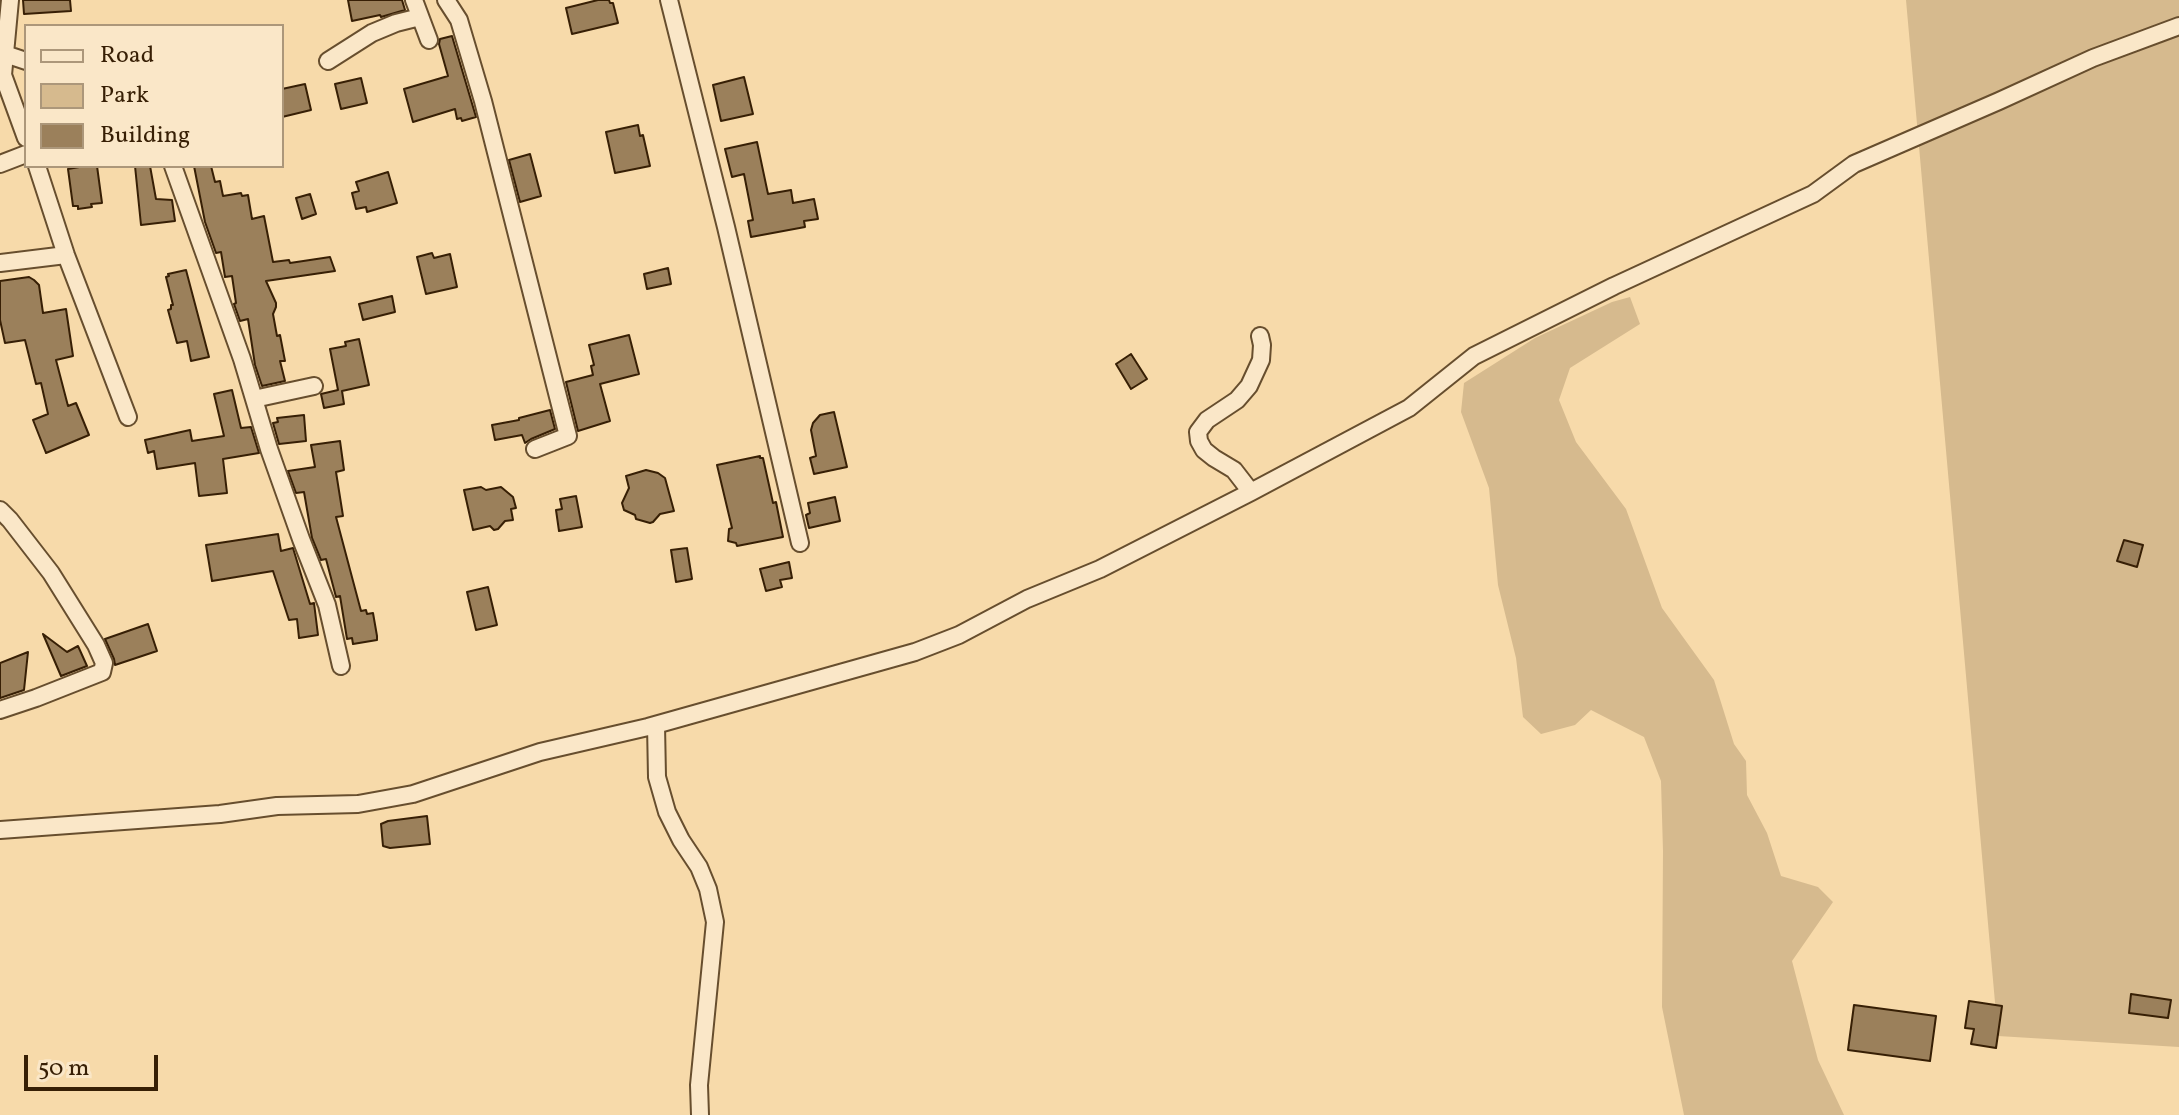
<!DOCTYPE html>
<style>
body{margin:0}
#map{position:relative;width:2179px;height:1115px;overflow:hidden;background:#f7daaa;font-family:Vollkorn,serif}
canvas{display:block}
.legend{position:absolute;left:24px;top:24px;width:260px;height:144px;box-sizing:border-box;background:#fae7c8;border:2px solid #ac977a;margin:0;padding:10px 14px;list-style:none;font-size:24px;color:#371f05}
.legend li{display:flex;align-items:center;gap:16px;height:40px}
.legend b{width:40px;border:2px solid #ac977a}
.scale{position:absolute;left:24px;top:1055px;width:134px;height:36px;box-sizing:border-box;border:4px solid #371f05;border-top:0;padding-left:10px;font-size:24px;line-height:28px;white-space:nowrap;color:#371f05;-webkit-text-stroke:6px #fae7c8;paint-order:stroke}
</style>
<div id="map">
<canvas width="2179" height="1115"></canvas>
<ul class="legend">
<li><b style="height:10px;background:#fae7c8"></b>Road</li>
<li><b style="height:22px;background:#d6ba8e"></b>Park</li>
<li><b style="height:22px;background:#9b805b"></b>Building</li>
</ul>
<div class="scale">50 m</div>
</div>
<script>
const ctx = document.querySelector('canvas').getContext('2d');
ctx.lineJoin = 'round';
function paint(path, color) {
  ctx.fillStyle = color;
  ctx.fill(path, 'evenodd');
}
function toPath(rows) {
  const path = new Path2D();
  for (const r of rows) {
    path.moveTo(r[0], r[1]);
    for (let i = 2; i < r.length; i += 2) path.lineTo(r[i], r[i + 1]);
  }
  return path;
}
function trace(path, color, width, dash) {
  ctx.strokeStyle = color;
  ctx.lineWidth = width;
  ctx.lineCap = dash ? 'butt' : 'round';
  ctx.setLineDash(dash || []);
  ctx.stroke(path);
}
paint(toPath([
 [1906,0,2179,0,2179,1047,1998,1036],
 [1630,297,1640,324,1570,368,1559,400,1576,442,1626,509,1662,608,1714,680,1734,744,1746,761,1747,795,1767,833,1781,876,1818,887,1833,902,1792,961,1818,1060,1844,1115,1684,1115,1662,1007,1663,851,1661,781,1644,737,1591,710,1575,725,1541,734,1523,717,1516,658,1498,585,1489,488,1461,412,1464,383,1535,338,1612,302]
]), '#d6ba8e');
const building = toPath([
 [23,0,70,0,71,11,24,14,23,0],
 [348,0,402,0,405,10,381,17,380,15,352,21,348,0],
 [598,0,609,0,610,3,613,3,618,23,572,34,566,8,598,0],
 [452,36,476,117,462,121,461,118,457,119,455,109,413,122,404,89,448,76,439,44,440,39,452,36],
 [744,77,753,114,721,121,713,85,744,77],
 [361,78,367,103,341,109,335,84,361,78],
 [305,84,311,110,282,117,282,89,305,84],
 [638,125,640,136,643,135,650,166,615,173,606,132,638,125],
 [757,142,768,194,791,190,793,203,814,199,818,219,804,221,805,227,751,237,748,221,753,220,744,174,732,177,725,149,757,142],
 [530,154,541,196,520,202,509,160,530,154],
 [85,166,97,166,102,203,91,204,92,207,78,209,78,206,73,206,68,169,85,166],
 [135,166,150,166,156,199,172,200,175,221,141,225,135,166],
 [194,166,211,166,215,182,220,181,223,196,241,193,242,196,248,195,252,219,264,216,273,262,289,260,290,263,330,257,335,271,266,281,276,303,276,307,273,314,277,336,280,335,285,361,280,361,285,381,262,386,255,365,248,319,240,321,234,304,236,303,232,276,225,277,221,252,216,253,205,222,194,166],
 [388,172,397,203,367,212,366,207,356,209,352,193,359,191,356,182,388,172],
 [310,194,316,214,302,219,296,198,310,194],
 [432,253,434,258,450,254,457,287,426,294,417,257,432,253],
 [668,268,671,284,647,289,644,274,668,268],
 [186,270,209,357,191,361,187,341,177,343,168,310,171,309,171,305,173,305,166,277,169,276,168,274,186,270],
 [29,277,34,280,39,285,43,313,66,309,73,356,56,360,68,406,76,403,89,435,46,453,33,420,48,414,41,383,36,384,25,340,5,343,0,320,0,281,29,277],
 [392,296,395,312,363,320,359,304,392,296],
 [629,335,639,374,600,384,610,421,578,431,566,382,593,375,591,366,594,365,589,345,629,335],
 [359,339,369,385,342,391,344,404,324,408,321,394,338,390,330,349,346,346,345,342,359,339],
 [1131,354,1147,379,1131,389,1116,364,1131,354],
 [232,390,241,428,251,427,259,453,223,459,227,493,199,496,195,463,157,469,154,451,148,453,145,440,190,430,192,441,224,436,214,394,232,390],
 [550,410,555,429,531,439,525,443,522,435,495,440,492,425,519,420,519,418,550,410],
 [834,412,847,467,814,474,810,458,816,456,811,430,813,423,820,415,834,412],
 [304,415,306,441,279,444,273,423,278,422,277,418,304,415],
 [340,441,344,470,336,472,343,516,336,517,361,611,366,610,367,614,373,613,377,636,377,640,353,644,352,638,347,639,340,596,336,597,326,559,321,560,312,538,304,492,296,493,288,471,315,467,311,445,340,441],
 [760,456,760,458,763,458,773,503,776,502,783,537,737,546,736,543,728,541,729,529,732,528,717,465,760,456],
 [646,470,658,473,665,478,674,511,660,514,653,522,650,523,636,519,635,515,624,510,622,503,629,488,626,476,646,470],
 [481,487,486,490,501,487,513,497,516,508,511,509,513,520,505,521,498,529,494,530,490,526,473,530,464,490,481,487],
 [576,496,582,527,559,531,556,510,562,509,560,499,576,496],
 [835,497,840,521,809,528,806,515,810,513,808,503,835,497],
 [278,534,281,551,293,548,310,604,314,603,318,635,299,638,297,619,289,620,273,571,212,581,206,545,278,534],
 [2124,540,2143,545,2137,567,2117,561,2124,540],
 [687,548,692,579,676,582,671,550,687,548],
 [789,562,792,578,780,580,782,587,766,591,760,569,789,562],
 [488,587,497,625,476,630,467,592,488,587],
 [148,624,157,651,115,665,114,659,105,639,148,624],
 [43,634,67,652,78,646,87,666,61,676,43,634],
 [28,652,24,690,0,698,0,663,28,652],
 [427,816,430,844,390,848,383,846,381,824,388,821,427,816],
 [2131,994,2171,1000,2168,1018,2129,1013,2131,994],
 [1969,1001,2002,1006,1996,1048,1971,1044,1974,1029,1965,1028,1969,1001],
 [1854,1005,1936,1016,1930,1061,1848,1050,1854,1005]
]);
paint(building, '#9b805b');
trace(building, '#371f05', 2);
const street = toPath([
 [10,0,3,75,26,138],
 [414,0,429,40],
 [446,0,459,20,483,101,568,436,535,449],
 [669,0,726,227,800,543],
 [5,54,26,61],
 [328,61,372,33,396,23,420,17],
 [0,164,26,154],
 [37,166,66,255,128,417],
 [173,166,242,359,269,449,301,539,327,605,341,666],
 [0,263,66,255],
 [254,399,314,386],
 [1251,492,1234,470,1214,458,1204,450,1199,441,1198,432,1207,420,1237,400,1249,386,1261,360,1262,345,1260,336],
 [0,510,10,520,51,573,96,645,104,663,102,672,36,698,0,710],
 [656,725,657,777,667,812,681,840,699,867,708,889,715,922,699,1085,700,1115],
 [0,830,220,814,277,806,358,804,413,794,540,752,648,727,915,652,959,635,1027,599,1100,569,1251,492,1409,408,1474,356,1614,286,1813,194,1854,164,1999,101,2093,58,2179,26]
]);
trace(street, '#674e2e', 20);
trace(street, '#fae7c8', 16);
</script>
